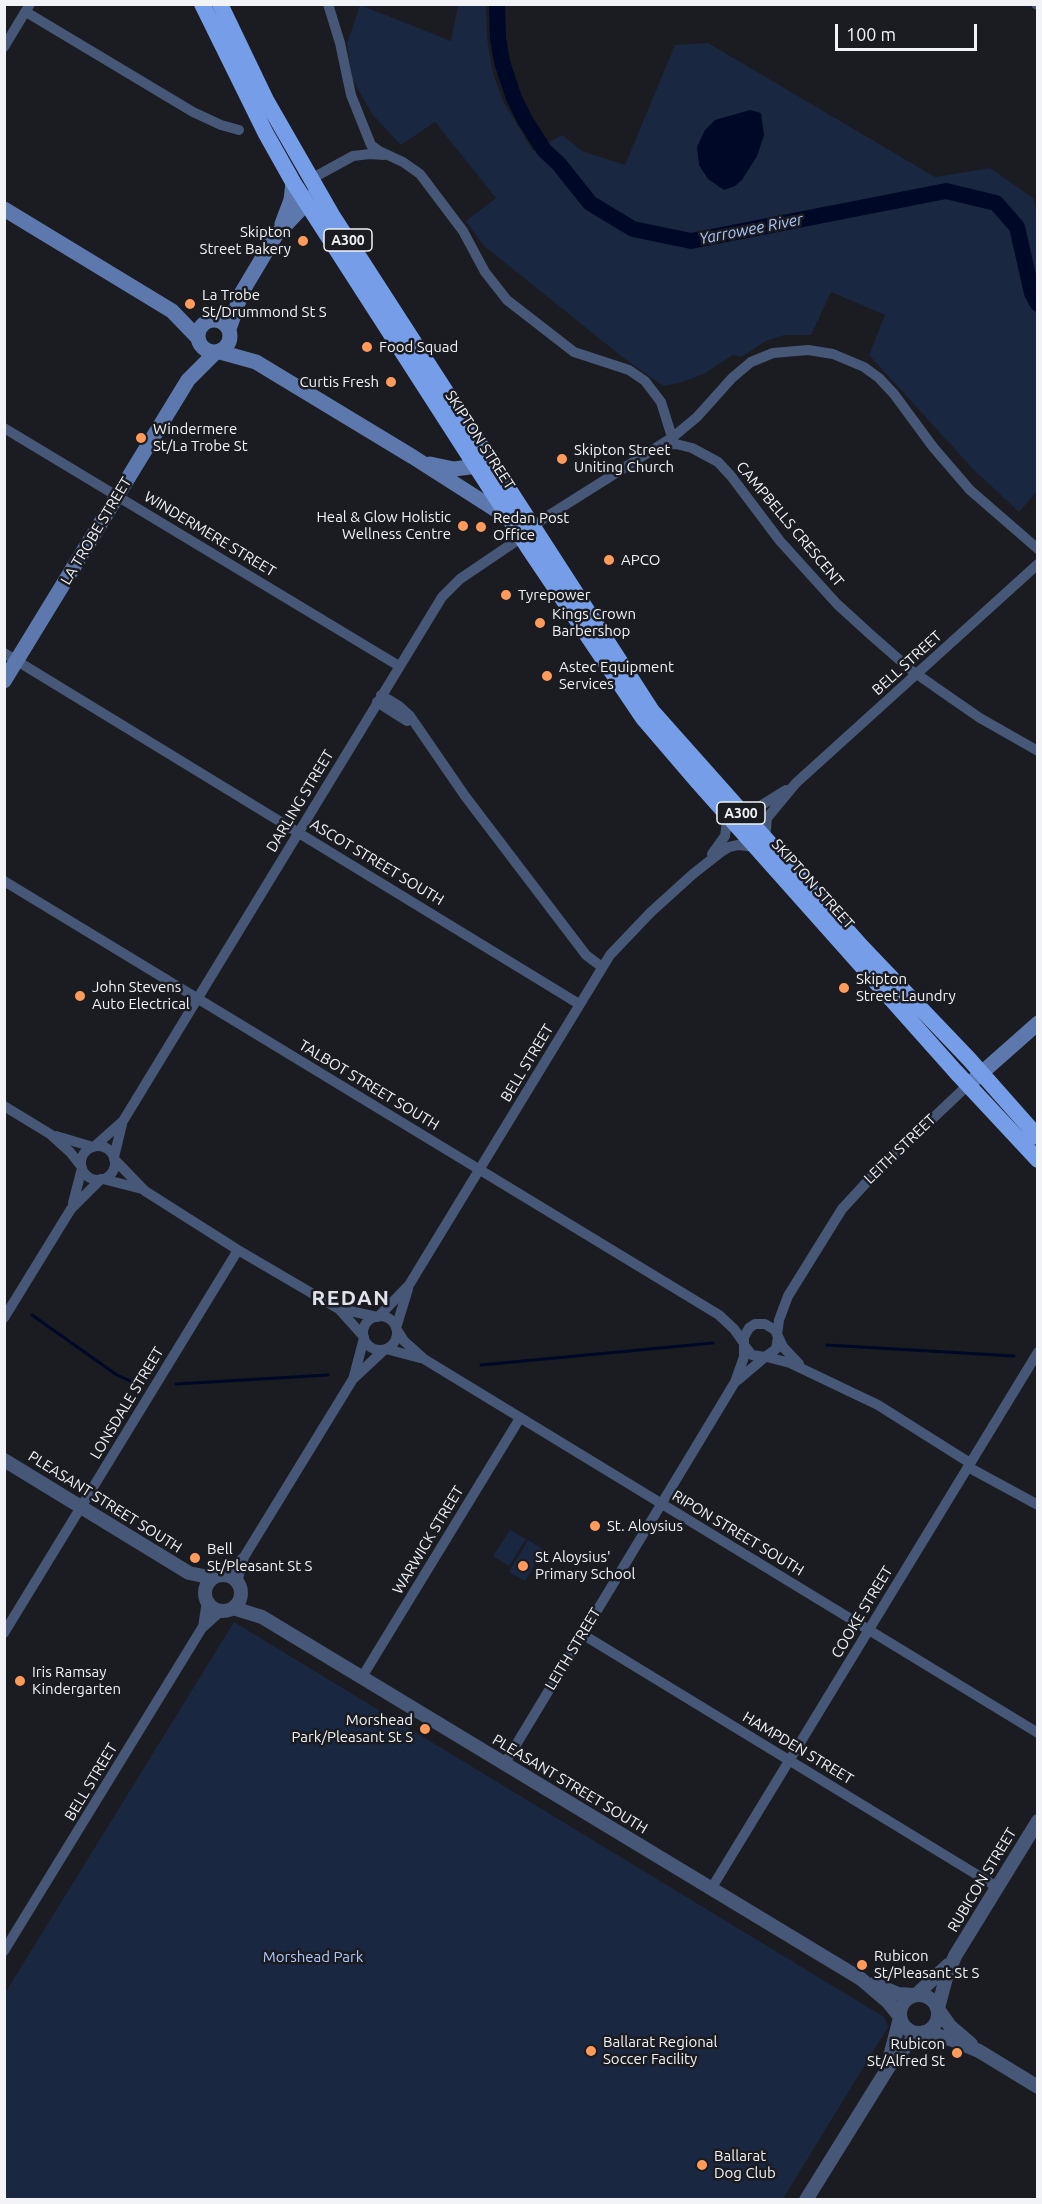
<!DOCTYPE html>
<style>
body{margin:0}
#map{position:relative;width:1042px;height:2204px;overflow:hidden;background:#1a1c21;font-family:Ubuntu,sans-serif}
canvas{display:block}
.frame{position:absolute;inset:0;border:6px solid #f1f3f6;pointer-events:none}
.scale{position:absolute;left:835px;top:24px;width:142px;height:27px;box-sizing:border-box;border:3px solid #f1f3f6;border-top:0;padding-left:8px;font-size:18px;line-height:21px;white-space:nowrap;color:#f1f3f6;-webkit-text-stroke:4px #1a1c21;paint-order:stroke}
</style>
<div id="map">
<canvas width="1042" height="2204"></canvas>
<div class="frame"></div>
<div class="scale">100 m</div>
</div>
<script>
const ctx = document.querySelector('canvas').getContext('2d');
ctx.lineJoin = 'round';
function paint(path, color) {
  ctx.fillStyle = color;
  ctx.fill(path, 'evenodd');
}
function toPath(rows) {
  const path = new Path2D();
  for (const r of rows) {
    if (r.length === 3) {
      path.moveTo(r[0] + r[2], r[1]);
      path.arc(r[0], r[1], r[2], 0, 2 * Math.PI);
      continue;
    }
    path.moveTo(r[0], r[1]);
    for (let i = 2; i < r.length; i += 2) path.lineTo(r[i], r[i + 1]);
  }
  return path;
}
function trace(path, color, width, dash) {
  ctx.strokeStyle = color;
  ctx.lineWidth = width;
  ctx.lineCap = dash ? 'butt' : 'round';
  ctx.setLineDash(dash || []);
  ctx.stroke(path);
}
function label(font, color, halo, rows, align = 'center') {
  ctx.font = font + ' Ubuntu,sans-serif';
  ctx.lineWidth = 5;
  ctx.setLineDash([]);
  ctx.textBaseline = 'middle';
  ctx.strokeStyle = halo;
  ctx.fillStyle = color;
  for (const [text, x, y, turn = 0] of rows) {
    ctx.save();
    ctx.translate(x, y);
    ctx.rotate((+turn || 0) * Math.PI / 180);
    ctx.textAlign = isNaN(turn) ? turn : align;
    if (halo) ctx.strokeText(text, 0, 0);
    ctx.fillText(text, 0, 0);
    ctx.restore();
  }
}
paint(toPath([
 [360,5,451,41,458,5,486,5,487,38,493,73,503,101,533,151,562,135,582,151,625,165,675,45,708,43,935,177,990,168,1033,198,1037,214,1037,491,1019,512,973,469,869,355,885,315,831,292,811,335,785,335,766,341,741,357,733,355,704,374,679,383,663,386,621,356,483,245,466,221,496,198,435,122,401,145,372,114,352,78,347,44],
 [510,1530,526,1539,509,1566,493,1556],
 [528,1540,544,1550,525,1581,509,1572],
 [234,1622,884,2017,888,2027,783,2199,5,2199,5,1993]
]), '#192741');
paint(toPath([
 [750,110,761,113,764,135,757,156,742,180,735,186,724,190,708,179,699,165,697,147,705,130,715,120]
]), '#000827');
trace(toPath([
 [32,1315,117,1375,137,1384],
 [827,1345,1014,1356],
 [481,1365,713,1343],
 [176,1384,328,1375]
]), '#000827', 3);
trace(toPath([
 [497,4,498,38,502,62,514,98,525,120,544,150,559,164,590,203,633,229,691,241,946,191,996,203,1017,227,1032,293,1038,304]
]), '#000827', 16);
trace(toPath([
 [328,4,340,43,351,95,371,145,379,151,403,162,420,174,463,231,485,272,507,300,574,352,629,370,645,381,661,402,672,437],
 [1036,4,1038,5],
 [26,12,193,112,221,125,239,130],
 [4,47,30,4],
 [311,179,353,156,370,154,384,155],
 [4,428,399,666],
 [662,445,676,444,692,448,718,462,731,476,780,541,837,604,871,635,911,670,951,698,980,718,1038,751],
 [4,653,579,1004],
 [381,695,399,706,410,716,465,796,586,955,602,967],
 [377,702,407,721],
 [738,808,757,808,786,790],
 [765,839,767,818,796,783,1038,564],
 [712,854,725,836,728,815],
 [4,881,719,1315,734,1329,744,1343],
 [4,1106,50,1134,70,1152,81,1166],
 [56,1136,93,1147],
 [95,1146,123,1121,442,597,460,579,522,537,543,519,673,437,697,417,732,378,751,362,773,353,808,350,833,354,864,367,879,378,894,394,933,447,970,490,1038,549],
 [98,1163,17],
 [114,1157,122,1124],
 [114,1159,145,1191,238,1250,337,1308,377,1317],
 [103,1179,142,1189],
 [73,1203,82,1168],
 [338,1308,364,1337],
 [380,1333,17],
 [378,1317,409,1285,610,955,651,912,693,874,721,852,729,847,738,845,756,847],
 [4,1318,71,1209,101,1179],
 [396,1328,408,1289],
 [397,1330,404,1341,424,1359,1038,1733],
 [777,1335,779,1320,788,1296,842,1209,877,1171,968,1085],
 [778,1337,776,1349,765,1357,752,1355,744,1345,744,1337,749,1328,755,1324,765,1324,775,1330,783,1347,799,1364],
 [386,1349,420,1358],
 [767,1357,790,1363,878,1405,970,1463],
 [354,1376,364,1338],
 [738,1380,765,1357],
 [968,1467,1038,1505],
 [223,1575,244,1557,353,1379,384,1350],
 [237,1582,244,1557],
 [203,1627,207,1601],
 [4,1633,238,1250],
 [582,1634,997,1887],
 [362,1677,520,1418],
 [505,1763,735,1382,744,1357,744,1345],
 [711,1889,1038,1352],
 [4,1951,202,1628,221,1611]
]), '#465777', 10);
trace(toPath([
 [4,1460,189,1573,213,1578],
 [223,1593,18],
 [233,1608,262,1617,861,1979,888,2002,900,2017],
 [874,1984,898,1994,915,1995],
 [917,1994,948,1965],
 [919,2014,19],
 [938,2008,946,1978,955,1956,1038,1821],
 [938,2009,950,2026,971,2044],
 [926,2032,953,2040,979,2051,1038,2087],
 [889,2060,900,2018],
 [806,2200,893,2060,911,2041,924,2032]
]), '#465777', 14);
trace(toPath([
 [4,209,172,311,198,338],
 [282,224,291,200,293,182],
 [214,336,16],
 [229,329,242,292,276,235,315,194],
 [220,352,256,362,413,457,510,519],
 [430,464,454,469,486,465],
 [4,681,188,380,215,353],
 [968,1085,1038,1023]
]), '#5d78ac', 15);
trace(toPath([
 [202,4,265,132,293,182,529,549,643,718,697,781,956,1072,1038,1160],
 [220,4,266,100,332,215,652,711,862,947,969,1059,1038,1137]
]), '#769ee8', 16);
for (const [x, y, r, color] of [
 [303,241,6,"#ff9b5a"],
 [190,304,6,"#ff9b5a"],
 [367,347,6,"#ff9b5a"],
 [391,382,6,"#ff9b5a"],
 [141,438,6,"#ff9b5a"],
 [562,459,6,"#ff9b5a"],
 [463,526,6,"#ff9b5a"],
 [481,527,6,"#ff9b5a"],
 [609,560,6,"#ff9b5a"],
 [506,595,6,"#ff9b5a"],
 [540,623,6,"#ff9b5a"],
 [547,676,6,"#ff9b5a"],
 [844,988,6,"#ff9b5a"],
 [80,996,6,"#ff9b5a"],
 [595,1526,6,"#ff9b5a"],
 [195,1558,6,"#ff9b5a"],
 [523,1566,6,"#ff9b5a"],
 [20,1681,6,"#ff9b5a"],
 [425,1729,6,"#ff9b5a"],
 [862,1965,6,"#ff9b5a"],
 [591,2051,6,"#ff9b5a"],
 [957,2053,6,"#ff9b5a"],
 [702,2165,6,"#ff9b5a"]
]) {
  const dot = new Path2D();
  dot.arc(x, y, r, 0, 2 * Math.PI);
  ctx.fillStyle = color;
  ctx.fill(dot);
  trace(dot, '#1a1c21', 2);
}
for (const [x, y, w] of [
 [348,240,48],
 [741,813,48]
]) {
  const box = new Path2D();
  box.roundRect(x - w / 2, y - 11, w, 22, 4.5);
  ctx.fillStyle = '#1a1c21';
  ctx.fill(box);
  trace(box, '#f1f3f6', 1.5);
}
label('bold 14px', '#f1f3f6', null, [
 ["A300",348,240],
 ["A300",741,813]
]);
label('15px', '#f1f3f6', '#1a1c21', [
 ["Skipton",291,232,"right"],
 ["Street Bakery",291,249,"right"],
 ["La Trobe",202,295],
 ["St/Drummond St S",202,312],
 ["Food Squad",379,347],
 ["Curtis Fresh",379,382,"right"],
 ["Windermere",153,429],
 ["St/La Trobe St",153,446],
 ["Skipton Street",574,450],
 ["Uniting Church",574,467],
 ["Heal & Glow Holistic",451,517,"right"],
 ["Wellness Centre",451,534,"right"],
 ["Redan Post",493,518],
 ["Office",493,535],
 ["APCO",621,560],
 ["Tyrepower",518,595],
 ["Kings Crown",552,614],
 ["Barbershop",552,631],
 ["Astec Equipment",559,667],
 ["Services",559,684],
 ["Skipton",856,979],
 ["Street Laundry",856,996],
 ["John Stevens",92,987],
 ["Auto Electrical",92,1004],
 ["St. Aloysius",607,1526],
 ["Bell",207,1549],
 ["St/Pleasant St S",207,1566],
 ["St Aloysius'",535,1557],
 ["Primary School",535,1574],
 ["Iris Ramsay",32,1672],
 ["Kindergarten",32,1689],
 ["Morshead",413,1720,"right"],
 ["Park/Pleasant St S",413,1737,"right"],
 ["Rubicon",874,1956],
 ["St/Pleasant St S",874,1973],
 ["Ballarat Regional",603,2042],
 ["Soccer Facility",603,2059],
 ["Rubicon",945,2044,"right"],
 ["St/Alfred St",945,2061,"right"],
 ["Ballarat",714,2156],
 ["Dog Club",714,2173]
], 'left');
label('15px', '#f1f3f6', '#1a1c21', [
 ["SKIPTON STREET",480,440,57],
 ["CAMPBELLS CRESCENT",790,524,50],
 ["LA TROBE STREET",96,531,-59],
 ["WINDERMERE STREET",210,534,31],
 ["BELL STREET",907,663,-42],
 ["DARLING STREET",300,801,-59],
 ["ASCOT STREET SOUTH",377,862,31],
 ["SKIPTON STREET",813,884,48],
 ["BELL STREET",527,1063,-59],
 ["TALBOT STREET SOUTH",369,1085,31],
 ["LEITH STREET",900,1149,-44],
 ["LONSDALE STREET",127,1403,-59],
 ["PLEASANT STREET SOUTH",105,1502,32],
 ["RIPON STREET SOUTH",738,1533,31],
 ["WARWICK STREET",428,1540,-59],
 ["COOKE STREET",862,1612,-59],
 ["LEITH STREET",573,1649,-59],
 ["HAMPDEN STREET",798,1748,31],
 ["BELL STREET",91,1782,-59],
 ["PLEASANT STREET SOUTH",570,1784,31],
 ["RUBICON STREET",982,1880,-59]
]);
label('15px', '#afcbfe', '#1a1c21', [
 ["Morshead Park",313,1957]
]);
label('italic 16px', '#aac6f9', '#1a1c21', [
 ["Yarrowee River",751,229,-11]
]);
ctx.letterSpacing = '1.5px';
label('bold 21px', '#dfe2e8', '#1a1c21', [
 ["REDAN",351,1298]
]);
ctx.letterSpacing = '0px';
</script>
